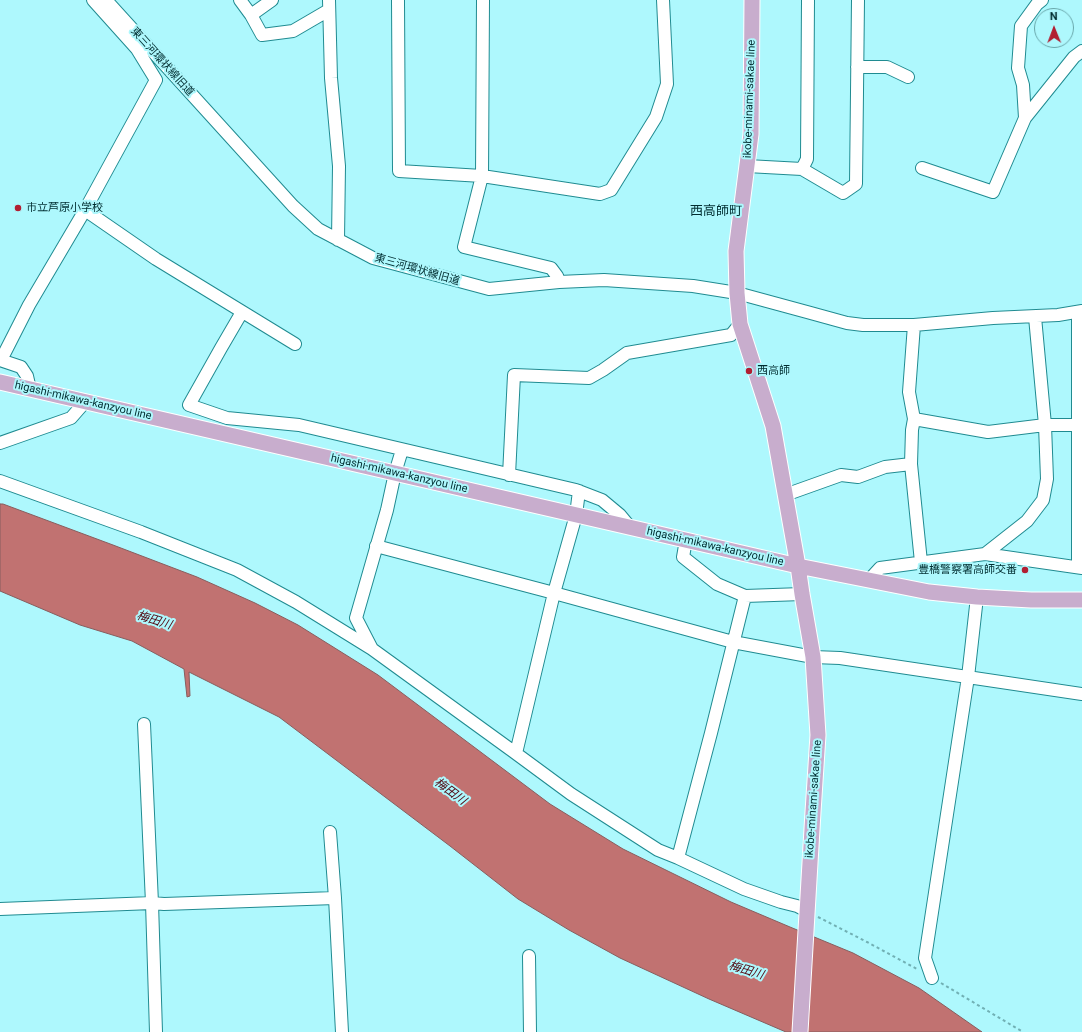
<!DOCTYPE html>
<meta charset="utf-8">
<style>
body{margin:0}
#map{position:relative;width:1082px;height:1032px;overflow:hidden;background:#aef8fd;font-family:Roboto,sans-serif}
canvas{display:block}
.north{position:absolute;left:1034px;top:8px;width:40px;height:40px;box-sizing:border-box;background:#aef8fd;border:1px solid #69a7ab;border-radius:50%;rotate:359deg;font-size:11px;font-weight:700;line-height:16px;text-align:center;color:#012d30}
.north::after{content:'';display:block;margin:auto;width:14px;height:18px;background:#b11e32;clip-path:polygon(50% 0,100% 100%,50% 72%,0 100%)}
</style>
<div id="map">
<canvas width="1082" height="1032"></canvas>
<div class="north">N</div>
</div>
<script>
const ctx = document.querySelector('canvas').getContext('2d');
ctx.lineJoin = 'round';
function paint(path, color) {
  ctx.fillStyle = color;
  ctx.fill(path, 'evenodd');
}
function toPath(rows) {
  const path = new Path2D();
  for (const r of rows) {
    path.moveTo(r[0], r[1]);
    for (let i = 2; i < r.length; i += 2) path.lineTo(r[i], r[i + 1]);
  }
  return path;
}
function trace(path, color, width, dash) {
  ctx.strokeStyle = color;
  ctx.lineWidth = width;
  ctx.lineCap = dash ? 'butt' : 'round';
  ctx.setLineDash(dash || []);
  ctx.stroke(path);
}
function label(font, color, halo, rows, align = 'center') {
  ctx.font = font + ' Roboto,"Noto Sans JP",sans-serif';
  ctx.lineWidth = 4;
  ctx.setLineDash([]);
  ctx.textBaseline = 'middle';
  ctx.strokeStyle = halo;
  ctx.fillStyle = color;
  for (const [text, x, y, turn = 0] of rows) {
    ctx.save();
    ctx.translate(x, y);
    ctx.rotate((+turn || 0) * Math.PI / 180);
    ctx.textAlign = isNaN(turn) ? turn : align;
    if (halo) ctx.strokeText(text, 0, 0);
    ctx.fillText(text, 0, 0);
    ctx.restore();
  }
}
const water = toPath([
 [0,504,3,504,113,545,197,577,255,603,298,625,378,675,550,804,623,849,731,902,790,927,853,953,919,988,982,1032,786,1032,709,999,620,958,569,930,518,899,450,846,279,717,189,672,190,696,187,697,184,669,132,641,80,625,0,591,0,504]
]);
paint(water, '#c17271');
trace(water, '#875d5e', 1);
const minor = toPath([
 [106,0,293,206,318,229,373,258,489,289,559,282,604,280,693,286,737,293,807,312,847,323,863,325,914,325,993,318,1058,315,1082,311],
 [240,0,251,15,262,35,293,31,329,10],
 [329,0,331,78,339,166,338,240],
 [398,0,399,171,482,176,600,194,611,190,656,117,667,84,663,0],
 [483,0,482,176,464,247,551,268,557,276,559,282],
 [251,15,272,0],
 [857,67,887,67,908,77],
 [1025,118,1074,57,1082,51],
 [747,166,802,169,843,193,856,184,858,0],
 [922,168,993,192,1025,118,1023,85,1018,68,1021,26,1037,4,1042,0],
 [802,169,807,159,808,0],
 [85,210,156,259,295,344],
 [242,312,221,348,189,405,227,418,299,425,576,490,602,500,620,515,630,527],
 [914,325,909,392,914,419,912,430,911,464,921,562],
 [0,360,21,367,27,376,30,389],
 [1,360,29,305,85,210,156,80,137,49,93,0],
 [914,419,988,432,1045,425,1082,425],
 [0,443,71,418,85,402],
 [509,475,514,375,589,378,603,370,627,353,731,335,740,324],
 [0,481,141,532,237,570,296,602,372,649,514,752,571,794,658,850,678,858,744,889,781,902,797,906,807,911],
 [785,495,841,475,858,477,885,467,911,464],
 [686,540,683,557,717,584,745,596,802,594],
 [376,546,554,593,733,642,813,657,840,658,1082,694],
 [985,554,1027,521,1043,500,1047,479,1045,425,1035,317],
 [1078,567,1078,312],
 [869,580,880,568,985,554,1082,568],
 [372,649,356,618,387,510,395,473,402,450],
 [144,724,152,903,156,1032],
 [514,752,517,749,554,593,576,515,579,491],
 [330,832,335,898,342,1032],
 [678,858,711,733,745,596],
 [0,909,152,903,164,904,335,898],
 [529,956,530,1032],
 [932,978,925,958,968,677,977,597]
]);
const major = toPath([
 [752,0,751,134,736,251,737,293,740,324,773,426,798,566,802,594,813,657,818,735,813,812,800,1032],
 [0,382,798,566,929,592,977,597,1031,600,1082,600]
]);
trace(minor, '#208b91', 14);
trace(major, '#fff', 17);
trace(toPath([
 [818,917,867,942,917,969],
 [941,983,1023,1032]
]), '#71b0b4', 2, [3, 3]);
trace(minor, '#fff', 12);
trace(major, '#c8adcd', 15);
for (const [x, y, r, color] of [
 [18,208,4,"#b11e32"],
 [749,371,4,"#b11e32"],
 [1025,570,4,"#b11e32"]
]) {
  const dot = new Path2D();
  dot.arc(x, y, r, 0, 2 * Math.PI);
  ctx.fillStyle = color;
  ctx.fill(dot);
  trace(dot, '#aef8fd', 1.5);
}
label('11px', '#012d30', '#aef8fd', [
 ["東三河環状線旧道",162,62,48],
 ["ikobe-minami-sakae line",750,99,-88],
 ["東三河環状線旧道",417,270,16],
 ["higashi-mikawa-kanzyou line",83,401,13],
 ["higashi-mikawa-kanzyou line",399,474,13],
 ["higashi-mikawa-kanzyou line",715,547,13],
 ["ikobe-minami-sakae line",814,799,-86]
]);
label('11px', '#012d30', '#aef8fd', [
 ["市立芦原小学校",26,208],
 ["西高師",757,371],
 ["豊橋警察署高師交番",1017,570,"right"]
], 'left');
label('italic 12px', '#530812', '#aef8fd', [
 ["梅田川",154,621,17],
 ["梅田川",450,792,36],
 ["梅田川",746,971,17]
]);
label('13px', '#012d30', '#aef8fd', [
 ["西高師町",716,212]
]);
</script>
